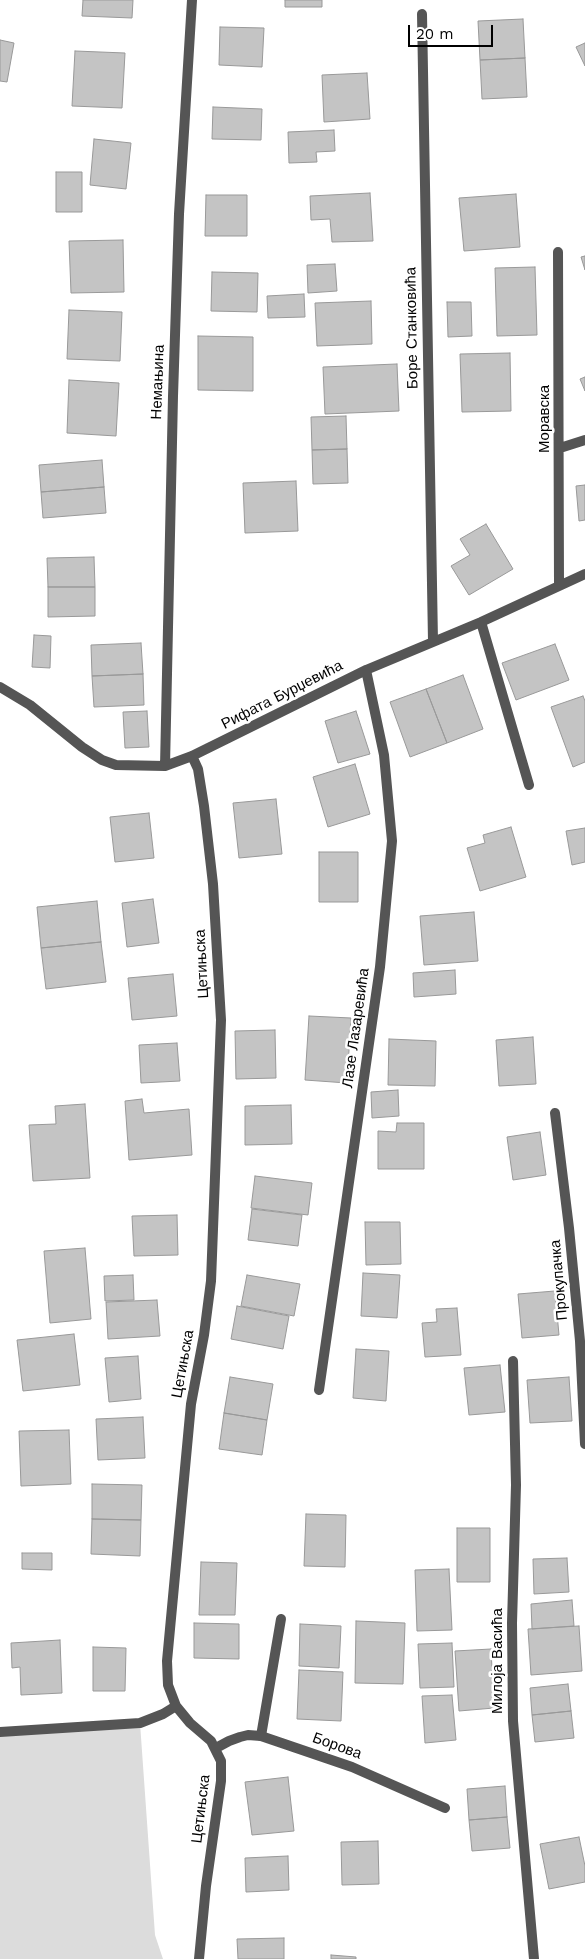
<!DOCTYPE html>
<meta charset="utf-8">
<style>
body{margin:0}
#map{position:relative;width:585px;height:1959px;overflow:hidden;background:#fff;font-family:"Work Sans",sans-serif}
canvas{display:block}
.scale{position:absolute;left:408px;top:25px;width:85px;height:22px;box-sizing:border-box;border:2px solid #000;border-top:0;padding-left:6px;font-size:15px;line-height:18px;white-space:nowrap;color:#000;-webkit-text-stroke:4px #fff;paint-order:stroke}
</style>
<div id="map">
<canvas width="585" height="1959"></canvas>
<div class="scale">20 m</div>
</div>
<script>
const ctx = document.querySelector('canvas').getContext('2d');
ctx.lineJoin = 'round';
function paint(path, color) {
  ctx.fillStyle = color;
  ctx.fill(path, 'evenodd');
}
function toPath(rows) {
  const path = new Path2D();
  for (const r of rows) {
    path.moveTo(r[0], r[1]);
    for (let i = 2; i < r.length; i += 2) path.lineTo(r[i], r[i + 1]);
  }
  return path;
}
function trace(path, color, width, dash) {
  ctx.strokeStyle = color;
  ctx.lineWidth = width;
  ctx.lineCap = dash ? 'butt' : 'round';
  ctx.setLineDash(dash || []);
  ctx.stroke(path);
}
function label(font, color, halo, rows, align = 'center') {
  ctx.font = font + ' "Work Sans",sans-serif';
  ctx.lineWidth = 5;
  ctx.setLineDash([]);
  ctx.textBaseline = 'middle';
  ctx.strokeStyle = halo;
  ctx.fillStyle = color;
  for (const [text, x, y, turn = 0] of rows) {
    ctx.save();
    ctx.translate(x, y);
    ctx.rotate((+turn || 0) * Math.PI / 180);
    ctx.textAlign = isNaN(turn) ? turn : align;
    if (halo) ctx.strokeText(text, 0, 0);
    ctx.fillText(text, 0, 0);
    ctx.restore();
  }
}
paint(toPath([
 [140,1723,155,1935,163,1959,0,1959,0,1732]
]), '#dcdcdc');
const building = toPath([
 [83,0,133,0,132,18,82,16,83,0],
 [285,0,322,0,322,7,285,7,285,0],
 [523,19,525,58,480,60,478,21,523,19],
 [220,27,264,28,262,67,219,65,220,27],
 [0,40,14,43,7,82,0,81,0,40],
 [585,43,585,66,576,47,585,43],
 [75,51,125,53,122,108,72,106,75,51],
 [525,58,527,97,482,99,480,60,525,58],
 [367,73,370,119,324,122,322,75,367,73],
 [213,107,262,109,261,140,212,139,213,107],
 [334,130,335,151,316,152,317,162,289,163,288,132,334,130],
 [94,139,131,143,126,189,90,185,94,139],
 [56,172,82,172,82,212,56,212,56,172],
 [370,193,373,241,332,242,330,219,311,220,310,196,370,193],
 [516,194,520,247,464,251,459,198,516,194],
 [206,195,247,195,247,236,205,236,206,195],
 [123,240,124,292,71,293,69,241,123,240],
 [585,256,585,270,581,257,585,256],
 [335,264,337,291,308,293,307,265,335,264],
 [535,267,537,335,497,336,495,268,535,267],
 [212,272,258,273,257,312,211,311,212,272],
 [304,294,305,317,268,318,267,296,304,294],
 [371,301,372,344,317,346,315,303,371,301],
 [447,302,471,302,472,336,448,337,447,302],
 [69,310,122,312,120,361,67,359,69,310],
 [198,336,253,337,253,391,198,390,198,336],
 [510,353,511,411,462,412,460,354,510,353],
 [397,364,399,411,325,414,323,367,397,364],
 [585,377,585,391,580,379,585,377],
 [69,380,119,383,116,436,67,433,69,380],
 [346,416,347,449,312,450,311,417,346,416],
 [347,449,348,483,313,484,312,450,347,449],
 [102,460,104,487,41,492,39,465,102,460],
 [296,481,298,531,245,533,243,483,296,481],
 [585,485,585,520,579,521,576,486,585,485],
 [104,487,106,513,43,518,41,492,104,487],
 [486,524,513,569,469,595,451,566,470,555,460,539,486,524],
 [94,557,95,587,48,587,47,558,94,557],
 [48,587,95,587,95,616,48,617,48,587],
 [34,635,51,636,50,668,32,667,34,635],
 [141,643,143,674,92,676,91,645,141,643],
 [555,644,569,680,516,700,502,663,555,644],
 [143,674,144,705,94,707,92,676,143,674],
 [463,675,483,729,447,743,426,689,463,675],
 [426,689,447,743,410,757,390,702,426,689],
 [583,696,585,701,585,762,573,767,551,707,583,696],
 [147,711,149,747,125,748,123,712,147,711],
 [356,711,370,754,338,763,325,721,356,711],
 [355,764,370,814,328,827,313,777,355,764],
 [276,799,282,854,239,858,233,803,276,799],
 [149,813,154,858,115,862,110,817,149,813],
 [511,827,526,877,480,891,467,848,485,843,483,835,511,827],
 [585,828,585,862,572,865,566,831,585,828],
 [319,852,358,852,358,902,319,902,319,852],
 [153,899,159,943,127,947,122,903,153,899],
 [97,901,101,942,41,948,37,907,97,901],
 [474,912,478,961,424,965,420,916,474,912],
 [101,942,106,982,46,989,41,948,101,942],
 [455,970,456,994,414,997,413,973,455,970],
 [173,974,177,1016,132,1020,128,978,173,974],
 [309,1016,351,1018,347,1083,305,1080,309,1016],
 [275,1030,276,1078,236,1079,235,1031,275,1030],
 [533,1037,536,1084,499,1086,496,1040,533,1037],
 [389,1039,436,1041,435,1086,388,1085,389,1039],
 [177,1043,180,1081,141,1083,139,1045,177,1043],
 [398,1090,399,1116,372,1118,371,1092,398,1090],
 [142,1099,144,1113,189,1109,192,1155,129,1160,125,1101,142,1099],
 [85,1104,90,1178,33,1181,29,1125,56,1124,55,1106,85,1104],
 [291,1105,292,1144,245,1145,245,1106,291,1105],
 [397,1123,424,1123,424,1169,378,1169,378,1131,396,1132,397,1123],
 [540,1132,546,1175,513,1180,507,1137,540,1132],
 [255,1176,312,1183,308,1215,251,1208,255,1176],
 [252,1209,302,1215,298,1246,248,1240,252,1209],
 [177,1215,178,1255,134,1256,132,1216,177,1215],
 [365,1222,400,1222,401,1264,366,1265,365,1222],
 [85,1248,91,1319,50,1323,44,1251,85,1248],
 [363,1273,400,1275,397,1318,361,1316,363,1273],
 [133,1275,134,1300,105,1301,104,1276,133,1275],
 [247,1275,300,1284,294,1316,241,1306,247,1275],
 [555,1291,559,1335,522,1338,518,1294,555,1291],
 [157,1300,160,1336,108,1339,106,1302,157,1300],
 [237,1306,289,1316,283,1349,231,1339,237,1306],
 [457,1308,461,1355,425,1357,422,1323,437,1322,436,1309,457,1308],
 [74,1334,80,1385,23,1391,17,1340,74,1334],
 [356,1349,389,1351,386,1401,353,1398,356,1349],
 [138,1356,141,1399,109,1402,105,1358,138,1356],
 [500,1365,505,1412,469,1415,464,1368,500,1365],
 [230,1377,273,1384,267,1420,224,1413,230,1377],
 [569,1377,572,1421,530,1423,527,1380,569,1377],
 [224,1413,267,1420,262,1455,219,1449,224,1413],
 [143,1417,145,1458,98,1460,96,1419,143,1417],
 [69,1430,71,1484,21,1486,19,1431,69,1430],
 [92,1484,142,1485,141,1520,92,1519,92,1484],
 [306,1514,346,1515,345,1567,304,1566,306,1514],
 [92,1519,141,1520,140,1556,91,1554,92,1519],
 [457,1528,490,1528,490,1582,457,1582,457,1528],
 [22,1553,52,1553,52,1570,22,1569,22,1553],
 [567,1558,569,1592,534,1594,533,1559,567,1558],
 [201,1562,237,1563,235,1615,199,1615,201,1562],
 [449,1569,452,1630,417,1631,415,1570,449,1569],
 [572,1600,574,1626,532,1629,531,1604,572,1600],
 [356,1621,405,1623,403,1684,355,1683,356,1621],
 [194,1623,239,1624,239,1659,194,1658,194,1623],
 [300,1624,341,1626,339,1668,299,1666,300,1624],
 [579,1626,582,1671,531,1675,528,1629,579,1626],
 [60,1640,62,1693,21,1695,20,1667,12,1668,11,1643,60,1640],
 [452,1643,454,1687,420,1688,418,1644,452,1643],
 [93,1647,126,1648,125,1691,93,1691,93,1647],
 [491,1649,494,1708,459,1711,455,1651,491,1649],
 [299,1670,343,1672,341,1721,297,1719,299,1670],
 [568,1684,571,1711,532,1715,530,1688,568,1684],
 [452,1695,456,1740,425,1743,422,1696,452,1695],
 [571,1711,574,1738,535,1742,532,1715,571,1711],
 [288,1777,294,1831,252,1835,245,1782,288,1777],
 [505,1786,507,1817,469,1820,467,1789,505,1786],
 [507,1817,510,1848,472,1851,469,1820,507,1817],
 [579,1837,585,1866,585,1882,549,1889,540,1844,579,1837],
 [378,1841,379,1884,342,1885,341,1842,378,1841],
 [288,1856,289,1890,246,1892,245,1858,288,1856],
 [284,1938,284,1959,238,1959,237,1939,284,1938],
 [331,1955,356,1957,356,1959,331,1959,331,1955]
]);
paint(building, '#c4c4c4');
trace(building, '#999', 1);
trace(toPath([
 [261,1736,281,1619]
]), '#555', 10);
trace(toPath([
 [422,14,433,641],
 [558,252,559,585],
 [560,448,585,440],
 [481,622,529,785],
 [0,687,30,705,82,747,102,760,116,765,165,766,192,756,366,670,481,622,585,574],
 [192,756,198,769,204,806,213,884,221,1020,211,1281,204,1335,191,1404,167,1661,168,1685,176,1706,190,1723,211,1741,221,1761,221,1781,206,1886,199,1959],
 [165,766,173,396,179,214,192,0],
 [555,1113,569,1228,580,1341,585,1444],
 [513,1361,516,1485,512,1623,513,1721,534,1959],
 [319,1390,380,967,392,841,384,755,366,670],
 [0,1732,140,1723,163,1714,176,1706],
 [216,1748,229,1741,240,1737,248,1735,261,1736,352,1767,445,1808]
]), '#555', 10);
label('15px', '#000', '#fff', [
 ["Боре Станковића",412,328,-91],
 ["Немањина",158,382,-88],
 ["Моравска",545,419,-90],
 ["Рифата Бурџевића",282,695,-27],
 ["Цетињска",202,964,-93],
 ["Лазе Лазаревића",356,1028,-82],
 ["Прокупачка",559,1280,-95],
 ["Цетињска",183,1364,-80],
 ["Милоја Васића",498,1661,-90],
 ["Борова",337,1746,20],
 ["Цетињска",201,1809,-83]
]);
</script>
